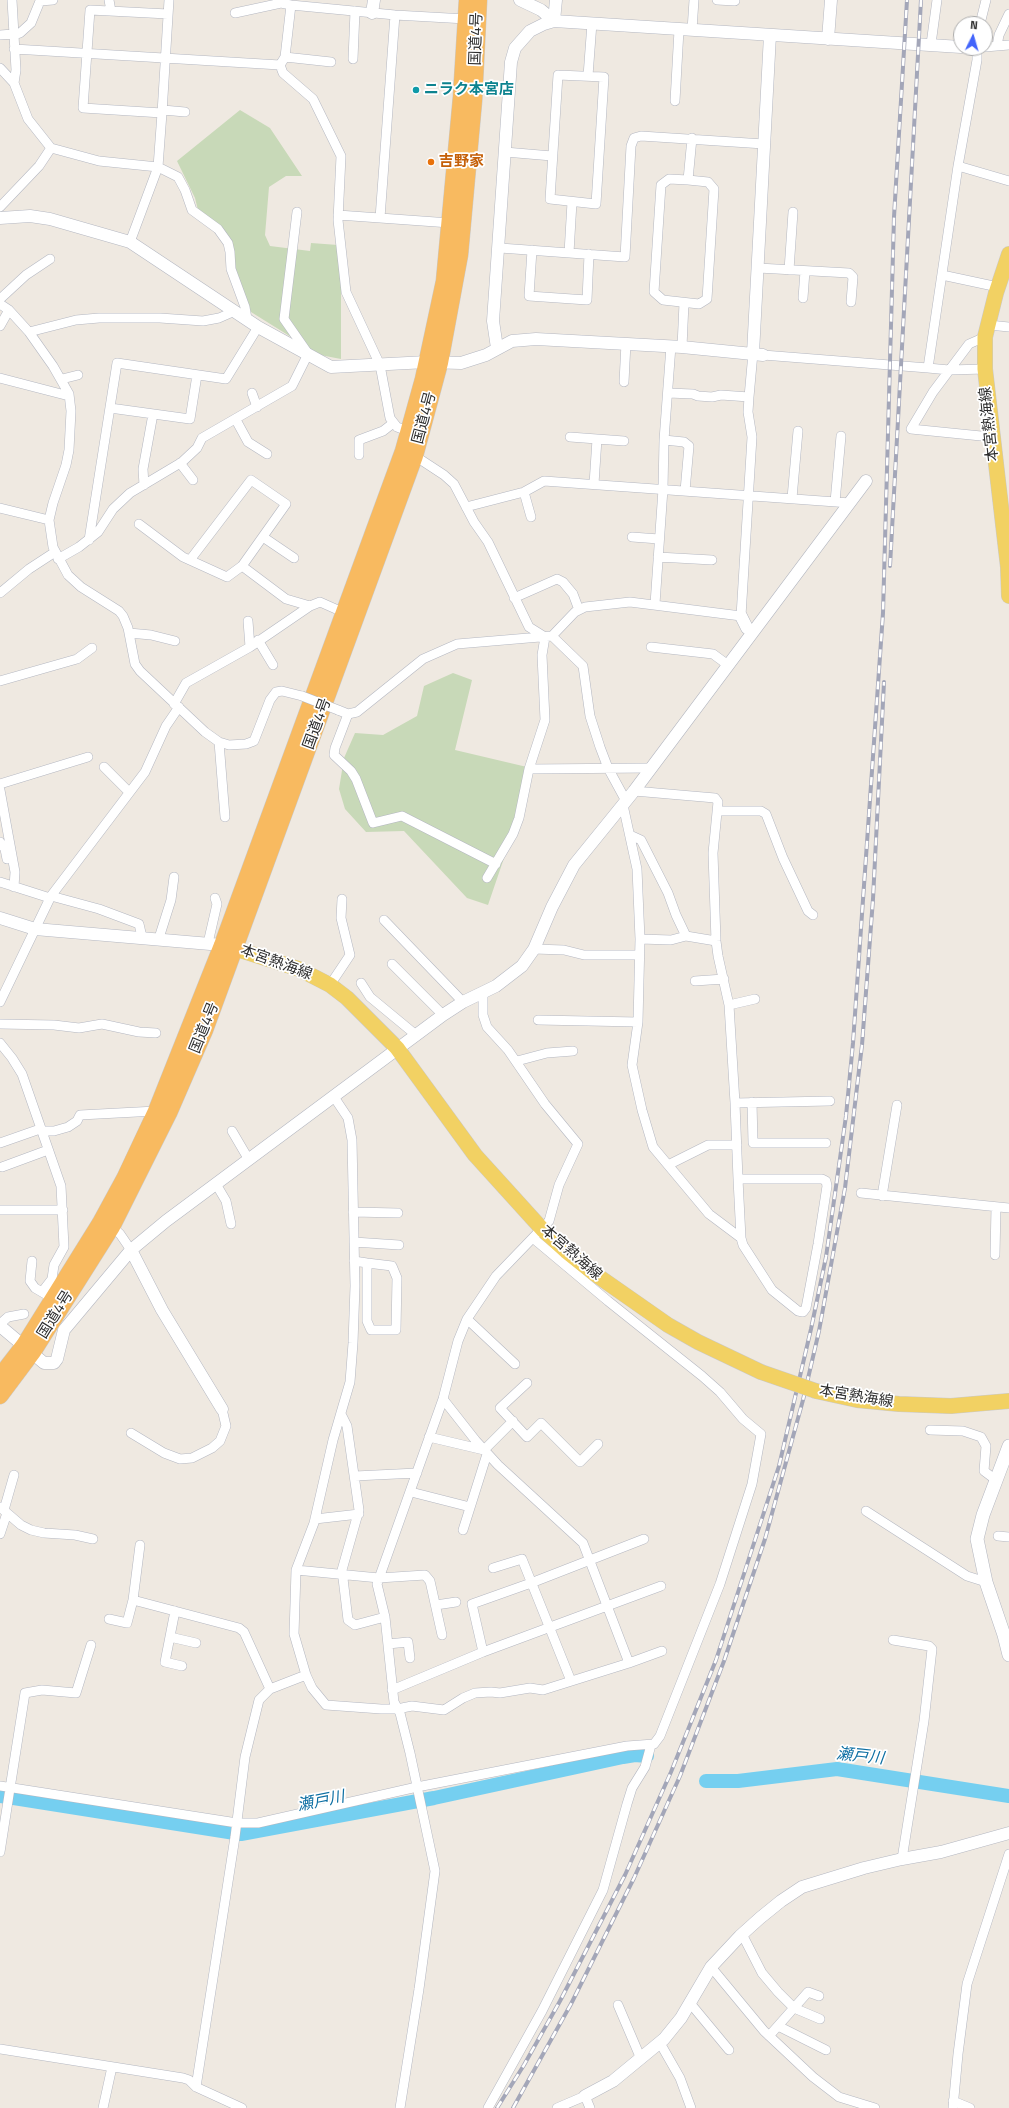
<!DOCTYPE html>
<meta charset="utf-8">
<style>
body{margin:0}
#map{position:relative;width:1009px;height:2108px;overflow:hidden;background:#efe9e1;font-family:"Titillium Web",sans-serif}
canvas{display:block}
.north{position:absolute;left:953px;top:16px;width:40px;height:40px;box-sizing:border-box;background:#fff;border:1px solid #ababab;border-radius:50%;rotate:5deg;font-size:11px;font-weight:700;line-height:16px;text-align:center;color:#2e2e2e}
.north::after{content:'';display:block;margin:auto;width:14px;height:18px;background:#4264fb;clip-path:polygon(50% 0,100% 100%,50% 72%,0 100%)}
</style>
<div id="map">
<canvas width="1009" height="2108"></canvas>
<div class="north">N</div>
</div>
<script>
const ctx = document.querySelector('canvas').getContext('2d');
ctx.lineJoin = 'round';
function paint(path, color) {
  ctx.fillStyle = color;
  ctx.fill(path, 'evenodd');
}
function toPath(rows) {
  const path = new Path2D();
  for (const r of rows) {
    path.moveTo(r[0], r[1]);
    for (let i = 2; i < r.length; i += 2) path.lineTo(r[i], r[i + 1]);
  }
  return path;
}
function trace(path, color, width, dash) {
  ctx.strokeStyle = color;
  ctx.lineWidth = width;
  ctx.lineCap = dash ? 'butt' : 'round';
  ctx.setLineDash(dash || []);
  ctx.stroke(path);
}
function label(font, color, halo, rows, align = 'center') {
  ctx.font = font + ' "Titillium Web","Noto Sans JP",sans-serif';
  ctx.lineWidth = 3.5;
  ctx.setLineDash([]);
  ctx.textBaseline = 'middle';
  ctx.strokeStyle = halo;
  ctx.fillStyle = color;
  for (const [text, x, y, turn = 0] of rows) {
    ctx.save();
    ctx.translate(x, y);
    ctx.rotate((+turn || 0) * Math.PI / 180);
    ctx.textAlign = isNaN(turn) ? turn : align;
    if (halo) ctx.strokeText(text, 0, 0);
    ctx.fillText(text, 0, 0);
    ctx.restore();
  }
}
paint(toPath([
 [240,110,270,128,302,176,286,176,269,187,265,235,270,246,310,251,311,243,338,245,341,281,341,359,320,355,251,312,235,270,234,249,225,232,198,210,195,198,177,161],
 [453,673,472,680,455,750,527,767,516,823,488,905,467,898,404,831,366,832,345,809,339,789,344,758,355,733,383,735,417,716,424,686]
]), '#c8d9b8');
trace(toPath([
 [706,1781,738,1781,837,1769,1009,1796],
 [0,1796,241,1834,434,1798,623,1757,635,1755,647,1756]
]), '#75cff0', 14);
const minor = toPath([
 [12,0,16,70,14,83],
 [109,0,111,11],
 [279,0,281,3,291,5,395,15,466,19],
 [717,0,735,1],
 [291,5,285,57,280,65,283,73,313,99,341,156,338,220,346,292,380,365,390,418,397,427,408,431],
 [235,13,281,3],
 [980,24,986,0],
 [692,30,694,0],
 [0,35,13,34],
 [14,35,20,33,31,23,40,1,53,0],
 [931,44,937,0],
 [997,46,999,35,1009,14],
 [985,47,1009,45],
 [14,49,280,65],
 [285,57,331,62],
 [353,59,355,11],
 [0,68,14,83,28,119,51,148,99,161,158,167,178,177,185,190,192,210,218,229,228,243,230,252,231,269,245,307,247,319],
 [558,75,604,77,596,204,550,199,558,75],
 [588,76,592,23],
 [675,101,679,30],
 [163,110,185,112],
 [162,113,169,0],
 [505,152,552,156],
 [958,166,1009,181],
 [688,180,708,182,714,189,707,299,699,304,663,300,654,292,661,185,669,179,688,180,692,138],
 [0,207,39,166,51,148],
 [338,215,450,223],
 [380,218,395,15],
 [130,242,158,167,162,113,83,108,90,10,168,14],
 [500,248,625,257,631,146,634,138,641,136,764,144],
 [532,250,529,296,587,300,589,254],
 [569,253,572,202],
 [758,268,849,273,853,277,851,302],
 [789,270,793,212],
 [942,275,998,287],
 [803,298,805,271],
 [0,299,26,275,50,259],
 [0,304,9,310,29,332,53,366,69,394,71,411,69,450,66,465,53,503,49,520,53,547,68,575,81,587,119,611,123,616,128,628,135,664,140,671,205,732,219,742,229,745,246,744,254,741,270,700,276,692,282,691,302,696],
 [989,325,1009,327],
 [0,326,9,310],
 [29,332,76,320,99,318,160,318,203,321,219,318,235,311],
 [985,337,969,344,933,392,911,429,991,437],
 [682,347,684,303],
 [763,355,928,368,958,166,977,60,977,48],
 [928,368,949,370,985,369],
 [0,378,69,396],
 [62,379,78,375],
 [624,382,626,343],
 [252,393,257,407],
 [668,393,693,394,698,396,712,397,721,395,749,397],
 [110,408,190,419,197,375],
 [236,420,248,442,267,454],
 [570,437,624,441],
 [664,440,684,442,689,446,685,491],
 [359,455,359,440,383,431,392,424],
 [415,456,444,475,454,484,474,522,488,542,529,627,545,637,542,655,545,720,529,769,650,768],
 [180,463,193,480],
 [594,484,597,439],
 [144,485,143,469,153,414],
 [524,492,531,517],
 [792,498,798,431],
 [835,502,841,436],
 [466,507,524,492,544,481,850,503],
 [0,508,49,520],
 [139,524,183,557,227,577,242,566,286,504,251,480,190,560],
 [263,537,294,558],
 [632,537,659,539],
 [89,540,117,363,226,379,258,327],
 [658,557,712,560],
 [58,559,79,547,98,532,113,509,130,493,182,462,197,448,202,438,292,386,307,356,307,352,284,319,297,212],
 [242,566,286,599,310,606],
 [0,593,29,569,55,552],
 [514,598,557,579,563,582,573,594,579,610],
 [655,604,663,489,664,440,671,346],
 [248,621,250,647],
 [129,633,151,635,175,641],
 [552,636,583,666,590,716,600,747,608,768,626,801],
 [258,640,273,665],
 [651,647,713,654,728,665],
 [0,681,77,659,92,648],
 [174,704,186,683,250,647,310,606,320,602,347,614],
 [338,710,348,714,357,712,423,659,457,644,552,636,575,612,585,607,630,602,741,616,752,437,748,412,749,397,753,353],
 [348,714,335,748,334,755,351,771,356,779,373,823,402,816,496,864],
 [219,742,225,817],
 [104,767,129,792],
 [0,784,88,757],
 [0,790,15,872,14,887],
 [634,791,715,798,718,802,713,853,716,941,718,956,729,1005,735,1103,738,1179,741,1238,743,1245,772,1290,798,1311,803,1312,806,1308,818,1244,827,1186,826,1181,822,1179,738,1179],
 [623,805,637,869,640,939,638,1022,632,1065,642,1110,653,1147,709,1214,741,1238],
 [718,811,761,811,766,814,783,858,808,911,813,915],
 [630,835,641,840,668,893,676,915,686,936],
 [0,842,5,849,7,859],
 [487,878,513,834,519,818,529,769],
 [0,882,50,898],
 [51,896,99,909,139,924,142,937],
 [384,920,463,1002],
 [159,938,171,900,174,877],
 [640,939,671,940,686,936,716,941],
 [208,943,217,904,215,898],
 [534,949,564,950,584,955,639,955],
 [392,964,443,1015],
 [695,981,724,979],
 [361,983,370,997,416,1035],
 [330,985,350,955,341,918,342,899],
 [0,1002,51,896,145,772,166,726,179,707],
 [729,1005,755,999],
 [538,1020,638,1022],
 [0,1024,54,1025,79,1028,102,1024,139,1032,156,1033],
 [0,1043,12,1058,22,1074,61,1186,64,1247,54,1265,52,1279,42,1292],
 [517,1061,547,1053,573,1051],
 [334,1097,348,1118,352,1140,355,1286,353,1343,350,1382,333,1440,314,1523,296,1570,295,1603,294,1634,306,1675,312,1688,326,1705,381,1709,397,1709,412,1706,444,1710,463,1698,475,1693,491,1692,500,1693,530,1688,543,1690,629,1663,583,1543,498,1465,476,1441,443,1399],
 [752,1102,753,1143,826,1143],
 [735,1103,830,1101],
 [232,1131,249,1160],
 [0,1143,40,1129,43,1131,54,1131,68,1127,77,1121,80,1115,156,1111],
 [668,1165,708,1145,737,1145],
 [2,1167,48,1150],
 [216,1184,226,1201,231,1224],
 [861,1193,1009,1208],
 [882,1196,897,1105],
 [0,1210,63,1210],
 [353,1212,398,1213],
 [112,1227,120,1234,131,1250],
 [354,1242,399,1245],
 [995,1255,996,1207],
 [32,1261,30,1281,35,1288,47,1295],
 [354,1261,367,1263,392,1266,397,1278,396,1330,371,1330,367,1321,367,1263],
 [467,1319,515,1364],
 [0,1324,8,1317,24,1314],
 [527,1383,500,1408,527,1437,541,1423,580,1462,598,1444],
 [341,1414,347,1426,359,1510,342,1570,348,1620,355,1625,385,1617],
 [930,1430,963,1431,981,1437,986,1446,984,1471,996,1480],
 [131,1433,164,1453,180,1459,192,1458,212,1448,220,1441,226,1426,222,1409],
 [429,1437,484,1450,513,1421],
 [355,1476,417,1473],
 [411,1492,470,1507],
 [0,1507,21,1525,31,1530,44,1533,75,1535,93,1539],
 [4,1510,14,1475],
 [866,1511,967,1576,986,1582],
 [315,1519,359,1514],
 [463,1530,487,1454],
 [0,1534,7,1513],
 [998,1536,1009,1537],
 [493,1568,522,1559,571,1681],
 [296,1570,379,1578,425,1575,430,1581,442,1635],
 [133,1600,239,1628,244,1632,270,1689],
 [436,1605,456,1602],
 [175,1611,165,1662,182,1666],
 [109,1619,127,1623,133,1600,140,1545],
 [170,1637,196,1643],
 [893,1640,929,1646,932,1649,924,1721,902,1859],
 [388,1644,408,1642,410,1658],
 [483,1652,472,1604,531,1583,644,1539],
 [629,1663,662,1651],
 [392,1690,483,1652,661,1586],
 [0,1786,237,1823,258,1823,417,1787,627,1746,654,1744,660,1736,720,1584,752,1484,761,1434,743,1419,720,1392,702,1376,608,1301,534,1239],
 [0,1852,25,1693,42,1690,76,1693,91,1645],
 [742,1934,762,1973,778,1992,794,2008,820,2019],
 [711,1967,764,2031,813,2077,839,2097,875,2108],
 [690,2003,729,2050],
 [618,2005,641,2059],
 [778,2026,826,2050],
 [769,2036,808,1992,819,1996],
 [660,2043,680,2078,691,2108],
 [0,2049,183,2078,189,2080,196,2087,242,2108],
 [196,2087,235,1837,245,1757,259,1700,270,1689,306,1675],
 [953,2101,970,2108],
 [103,2108,112,2067],
 [400,2108,419,1989,435,1871,410,1753,400,1713,394,1702,385,1617,377,1584,443,1399,458,1341,467,1319,496,1276,549,1221,559,1185,578,1144,545,1104,508,1050,487,1027,483,1015,483,993],
 [488,2108,542,2011,603,1890,627,1804,632,1788,645,1767,651,1745],
 [557,2108,585,2096,590,2108],
 [953,2108,958,2054,967,1984,1009,1854]
]);
const tertiary = toPath([
 [520,0,541,10,554,21],
 [372,13,374,0],
 [554,21,556,0],
 [828,39,831,0],
 [0,218,30,216,50,219,130,242,258,327,331,367,427,362,461,363,486,355,512,341,536,339,682,347,763,355],
 [497,348,493,321,511,62,515,48,530,31,544,24,554,21,961,47],
 [753,353,770,35],
 [741,616,747,628,753,632],
 [0,918,35,929,222,945],
 [131,1250,162,1310,222,1409],
 [0,1326,44,1363,54,1363,57,1359,64,1330,131,1250,166,1221,443,1015,463,1002,496,986,522,966,534,949,552,907,574,865,634,791,866,481],
 [585,2096,613,2081,664,2039,681,2018,711,1967,740,1936,760,1918,781,1901,802,1887,864,1868,902,1859,941,1852,1009,1833]
]);
const secondary = toPath([
 [1009,1446,983,1515,977,1539,986,1582,1004,1635,1009,1655]
]);
const primary = toPath([
 [1009,254,996,293,985,337,985,369,1008,567,1009,596],
 [224,945,299,969,330,985,347,998,397,1048,475,1155,543,1230,566,1251,595,1274,668,1325,698,1342,761,1372],
 [816,1391,857,1400,899,1404,951,1406,1009,1401]
]);
const trunk = toPath([
 [0,1376,24,1345,100,1223,125,1177,156,1111,222,945,403,451,423,379,444,281,461,97,467,0],
 [0,1396,33,1352,112,1227,169,1113,205,1030,415,456,440,363,460,255,474,101,479,0]
]);
trace(minor, '#b4b7c1', 10);
trace(tertiary, '#b4b7c1', 13);
trace(secondary, '#b4b7c1', 14);
trace(primary, '#c9c9c9', 16);
trace(trunk, '#c9c9c9', 17);
trace(minor, '#fff', 9);
trace(tertiary, '#fff', 12);
trace(secondary, '#fff', 13);
trace(primary, '#f2d163', 15);
trace(trunk, '#f8ba60', 16);
const rail = toPath([
 [890,566,921,0],
 [497,2108,524,2065,560,2001,625,1875,671,1772,716,1660,779,1466,811,1329,826,1257,846,1116,853,1043,883,613,894,217,907,0],
 [513,2108,571,2004,634,1878,680,1776,724,1661,765,1539,803,1400,819,1331,845,1188,862,1045,873,899,884,682]
]);
trace(rail, '#a3a6b8', 4);
trace(rail, '#fff', 2.5, [8]);
const minorBridge = toPath([
 [302,696,338,710]
]);
const primaryBridge = toPath([
 [761,1372,816,1391]
]);
trace(minorBridge, '#b4b7c1', 10, []);
trace(primaryBridge, '#c9c9c9', 16, []);
trace(minorBridge, '#fff', 9);
trace(primaryBridge, '#f2d163', 15);
for (const [x, y, r, color] of [
 [416,90,4,"#0f9aa8"],
 [431,162,4,"#e8710a"]
]) {
  const dot = new Path2D();
  dot.arc(x, y, r, 0, 2 * Math.PI);
  ctx.fillStyle = color;
  ctx.fill(dot);
  trace(dot, '#fff', 1.5);
}
label('15px', '#2e2e2e', '#fff', [
 ["国道4号",477,39,-88],
 ["国道4号",425,418,-75],
 ["本宮熱海線",990,424,-96],
 ["国道4号",318,724,-70],
 ["本宮熱海線",276,963,20],
 ["国道4号",205,1028,-68],
 ["本宮熱海線",571,1253,41],
 ["国道4号",56,1315,-58],
 ["本宮熱海線",856,1397,9]
]);
label('bold 15px', '#0d838f', '#fff', [
 ["ニラク本宮店",424,90]
], 'left');
label('bold 15px', '#c56008', '#fff', [
 ["吉野家",439,162]
], 'left');
label('italic 16px', '#0d6fa3', '#fff', [
 ["瀬戸川",860,1757,6],
 ["瀬戸川",321,1802,-11]
]);
</script>
